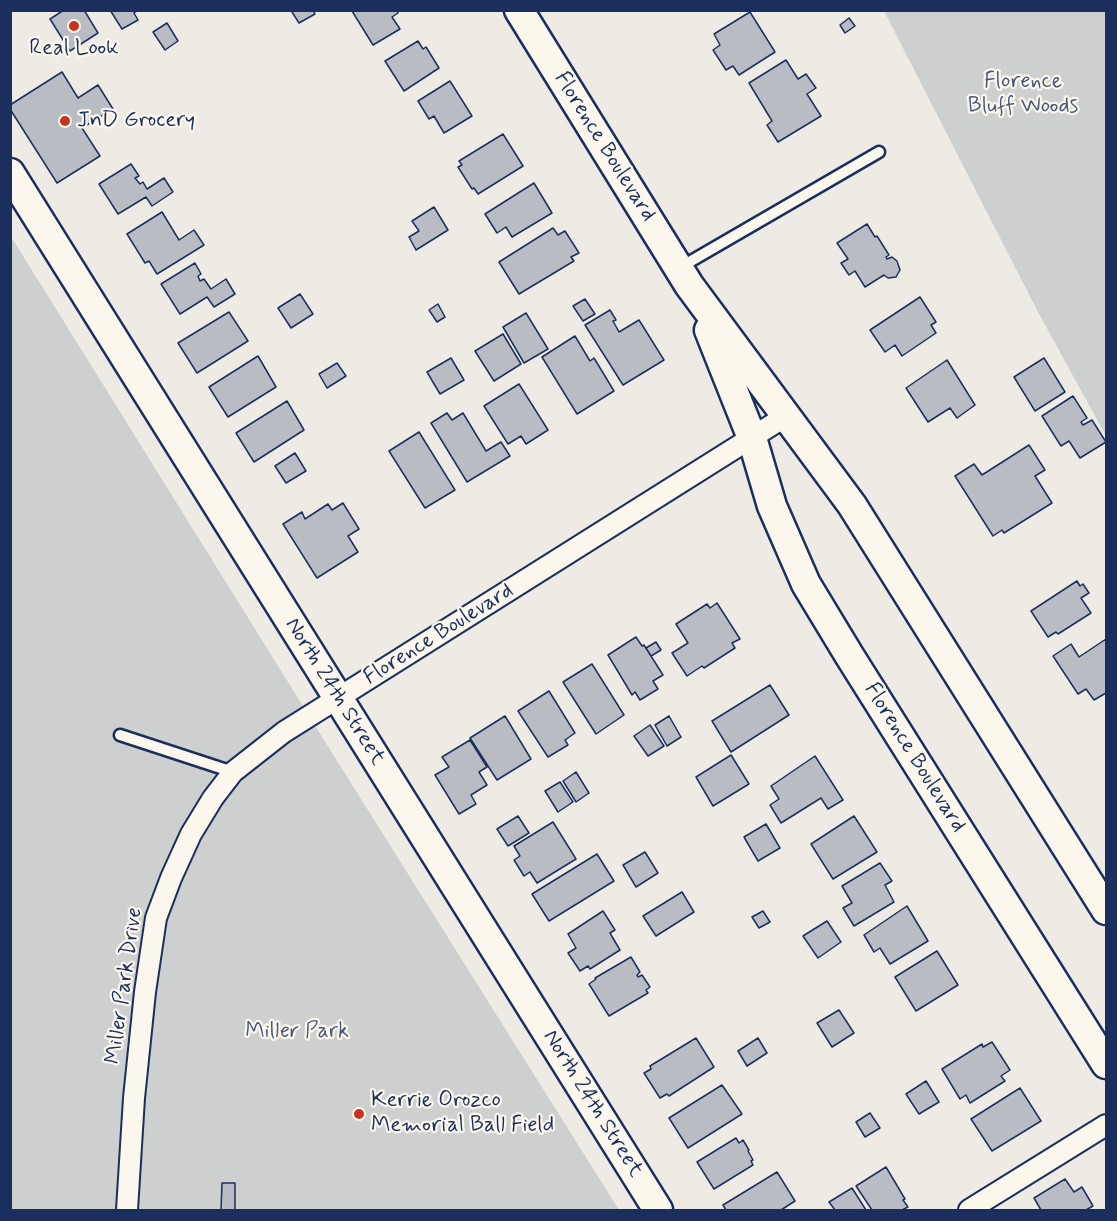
<!DOCTYPE html>
<style>
body{margin:0}
#map{position:relative;width:1117px;height:1221px;overflow:hidden;background:#eeebe4;font-family:Mynerve,sans-serif}
canvas{display:block}
.frame{position:absolute;inset:0;border:12px solid #1b2f5e;pointer-events:none}
</style>
<div id="map">
<canvas width="1117" height="1221"></canvas>
<div class="frame"></div>
</div>
<script>
const ctx = document.querySelector('canvas').getContext('2d');
ctx.lineJoin = 'round';
function paint(path, color) {
  ctx.fillStyle = color;
  ctx.fill(path, 'evenodd');
}
function toPath(rows) {
  const path = new Path2D();
  for (const r of rows) {
    path.moveTo(r[0], r[1]);
    for (let i = 2; i < r.length; i += 2) path.lineTo(r[i], r[i + 1]);
  }
  return path;
}
function trace(path, color, width, dash) {
  ctx.strokeStyle = color;
  ctx.lineWidth = width;
  ctx.lineCap = dash ? 'butt' : 'round';
  ctx.setLineDash(dash || []);
  ctx.stroke(path);
}
function label(font, color, halo, rows, align = 'center') {
  ctx.font = font + ' Mynerve,sans-serif';
  ctx.lineWidth = 4.5;
  ctx.setLineDash([]);
  ctx.textBaseline = 'middle';
  ctx.strokeStyle = halo;
  ctx.fillStyle = color;
  for (const [text, x, y, turn = 0] of rows) {
    ctx.save();
    ctx.translate(x, y);
    ctx.rotate((+turn || 0) * Math.PI / 180);
    ctx.textAlign = isNaN(turn) ? turn : align;
    if (halo) ctx.strokeText(text, 0, 0);
    ctx.fillText(text, 0, 0);
    ctx.restore();
  }
}
paint(toPath([
 [884,11,1106,11,1106,436,1038,312],
 [10,235,334,756,619,1210,11,1210]
]), '#cecfcf');
const building = toPath([
 [64,10,84,10,98,33,70,51,50,19,64,10],
 [110,10,138,10,134,13,138,20,122,29,110,10],
 [295,10,313,10,315,14,299,23,292,12,295,10],
 [353,10,397,10,398,13,392,17,400,29,373,45,352,11,353,10],
 [750,12,775,52,739,75,733,66,726,70,713,50,720,45,714,34,750,12],
 [849,18,855,26,845,33,840,25,849,18],
 [167,23,178,41,165,50,153,32,167,23],
 [418,41,423,49,426,47,439,68,404,91,385,61,418,41],
 [786,60,798,79,806,74,816,88,807,94,821,116,778,142,767,125,772,121,749,83,786,60],
 [62,72,78,98,98,85,113,109,82,128,100,156,57,183,10,109,10,105,62,72],
 [450,81,472,116,444,133,434,116,429,119,418,101,450,81],
 [503,134,523,166,478,194,474,188,472,189,458,167,462,165,459,161,503,134],
 [131,164,139,176,135,178,140,184,143,182,147,189,164,178,173,192,152,206,146,197,118,214,99,184,131,164],
 [534,183,552,213,512,237,506,227,497,233,485,214,534,183],
 [434,207,448,230,416,250,409,237,419,231,412,221,434,207],
 [162,212,179,240,194,230,204,245,157,274,149,261,145,263,127,234,162,212],
 [867,224,875,237,877,236,889,255,886,257,887,259,892,257,897,261,900,270,896,277,888,278,884,275,865,287,855,271,849,275,841,263,848,259,837,243,867,224],
 [553,228,558,235,565,231,579,253,571,257,574,261,519,294,499,262,553,228],
 [195,263,201,274,198,276,200,281,204,279,211,289,226,279,235,294,214,307,207,297,180,314,161,284,195,263],
 [300,294,313,314,291,328,278,308,300,294],
 [920,297,936,322,931,325,936,333,902,356,895,345,885,352,870,330,920,297],
 [585,299,595,314,583,321,573,306,585,299],
 [438,304,445,317,437,322,429,310,438,304],
 [610,310,616,320,613,321,619,332,639,320,664,360,623,385,585,325,610,310],
 [229,312,248,341,197,373,178,343,229,312],
 [526,313,548,349,524,363,503,327,526,313],
 [503,334,521,364,494,381,475,351,503,334],
 [575,336,590,361,594,358,614,391,577,414,542,357,575,336],
 [258,356,276,387,228,417,209,387,258,356],
 [451,358,464,380,440,394,427,372,451,358],
 [1044,358,1065,392,1035,411,1014,377,1044,358],
 [947,360,975,405,957,418,950,408,928,422,906,388,947,360],
 [337,363,346,376,327,388,319,374,337,363],
 [519,384,548,430,526,444,521,436,508,444,484,406,519,384],
 [1073,396,1087,418,1081,422,1083,425,1092,420,1106,442,1080,458,1069,441,1061,446,1042,416,1073,396],
 [287,401,304,430,254,462,236,433,287,401],
 [447,413,452,420,463,413,486,451,501,442,510,456,467,482,431,423,447,413],
 [419,432,455,490,425,508,389,451,419,432],
 [1029,445,1045,470,1035,476,1052,503,1004,533,1002,530,993,536,955,476,974,464,982,475,1029,445],
 [295,453,306,471,286,483,275,466,295,453],
 [343,503,359,529,348,536,358,552,317,578,283,524,302,512,305,519,328,504,332,510,343,503],
 [1077,581,1080,586,1083,584,1089,593,1081,598,1091,613,1058,634,1056,632,1048,637,1031,611,1077,581],
 [717,603,740,639,732,643,735,648,704,668,702,666,687,676,672,653,688,643,676,624,707,604,710,608,717,603],
 [636,637,642,646,644,645,663,675,653,681,658,689,640,700,635,692,632,695,608,655,636,637],
 [1106,639,1106,694,1106,693,1094,700,1086,689,1078,694,1053,656,1071,644,1079,657,1106,639],
 [656,642,661,650,651,656,646,648,656,642],
 [592,664,624,715,596,734,563,682,592,664],
 [770,685,789,715,731,752,712,721,770,685],
 [549,691,575,733,565,740,568,745,548,757,518,711,549,691],
 [505,716,531,759,497,780,470,738,505,716],
 [669,716,681,737,667,746,655,725,669,716],
 [650,725,664,746,648,756,634,736,650,725],
 [470,740,487,767,479,772,487,785,471,795,476,804,459,814,435,775,449,767,442,757,470,740],
 [731,755,749,784,713,806,696,777,731,755],
 [815,756,843,800,828,809,821,798,781,823,770,805,779,799,771,786,815,756],
 [576,772,589,793,576,802,563,781,576,772],
 [560,782,573,802,558,812,545,791,560,782],
 [518,816,529,833,508,846,497,829,518,816],
 [854,816,877,852,833,879,811,844,854,816],
 [553,822,576,859,537,883,530,872,524,876,514,860,520,856,514,846,553,822],
 [766,824,780,848,758,861,744,837,766,824],
 [645,852,658,873,636,887,623,865,645,852],
 [597,854,614,881,549,921,532,894,597,854],
 [880,863,892,881,885,885,894,902,854,926,843,908,852,903,842,886,880,863],
 [682,892,694,912,656,936,643,916,682,892],
 [907,906,928,941,890,964,880,948,874,952,864,935,907,906],
 [603,911,615,930,610,933,620,950,590,969,588,966,580,971,568,953,576,948,568,934,603,911],
 [763,911,770,922,759,928,752,917,763,911],
 [827,921,841,942,818,958,803,936,827,921],
 [937,951,958,985,916,1011,895,977,937,951],
 [631,957,640,972,637,975,638,977,642,975,650,987,646,990,648,993,609,1016,589,984,596,979,595,978,631,957],
 [839,1010,854,1033,832,1047,817,1023,839,1010],
 [696,1038,714,1067,669,1096,667,1094,660,1098,644,1073,651,1069,650,1066,696,1038],
 [758,1038,767,1053,747,1066,738,1051,758,1038],
 [992,1042,1010,1070,1001,1076,1005,1081,970,1103,966,1095,960,1099,942,1069,982,1044,983,1047,992,1042],
 [926,1081,939,1102,919,1114,906,1094,926,1081],
 [722,1085,742,1114,688,1148,669,1118,722,1085],
 [1020,1088,1041,1121,992,1151,971,1119,1020,1088],
 [870,1113,880,1128,865,1137,856,1122,870,1113],
 [736,1138,739,1143,743,1140,749,1150,748,1151,753,1160,751,1161,753,1165,714,1189,697,1162,736,1138],
 [886,1167,905,1199,903,1200,908,1207,902,1210,872,1210,856,1186,886,1167],
 [777,1172,795,1201,781,1210,726,1210,723,1205,777,1172],
 [1065,1179,1074,1192,1082,1187,1093,1206,1086,1210,1041,1210,1034,1198,1065,1179],
 [222,1183,235,1183,235,1210,221,1210,222,1183],
 [852,1188,866,1210,835,1210,829,1202,852,1188]
]);
paint(building, '#b9bcc3');
trace(building, '#1b2f5e', 1.5);
const lane = toPath([
 [679,268,879,152],
 [120,735,233,772]
]);
const street = toPath([
 [127,1210,134,1098,145,992,156,918,171,878,191,834,213,798,233,772,284,732,786,416],
 [969,1210,1106,1125]
]);
const secondary = toPath([
 [519,10,689,285,852,505,1106,910],
 [10,173,658,1210],
 [709,330,752,438,772,506,806,584,849,655,1106,1064]
]);
trace(lane, '#1b2f5e', 15);
trace(street, '#1b2f5e', 24);
trace(secondary, '#1b2f5e', 33);
trace(lane, '#fbf7ec', 10);
trace(street, '#fbf7ec', 20);
trace(secondary, '#fbf7ec', 28);
for (const [x, y, r, color] of [
 [74,26,6,"#c8321e"],
 [65,121,6,"#c8321e"],
 [359,1114,6,"#c8321e"]
]) {
  const dot = new Path2D();
  dot.arc(x, y, r, 0, 2 * Math.PI);
  ctx.fillStyle = color;
  ctx.fill(dot);
  trace(dot, '#fbf7ec', 2);
}
label('22px', '#1b2f5e', '#fbf7ec', [
 ["Real Look",74,49,"center"],
 ["JnD Grocery",77,121],
 ["Kerrie Orozco",371,1101],
 ["Memorial Ball Field",371,1126]
], 'left');
label('22px', '#48577a', '#fbf7ec', [
 ["Florence",1023,82],
 ["Bluff Woods",1023,107],
 ["Miller Park",297,1032]
]);
label('22px', '#1b2f5e', '#fbf7ec', [
 ["Florence Boulevard",604,147,58],
 ["Florence Boulevard",439,635,-32],
 ["North 24th Street",334,692,58],
 ["Florence Boulevard",914,758,58],
 ["Miller Park Drive",125,986,-82],
 ["North 24th Street",592,1104,58]
]);
</script>
